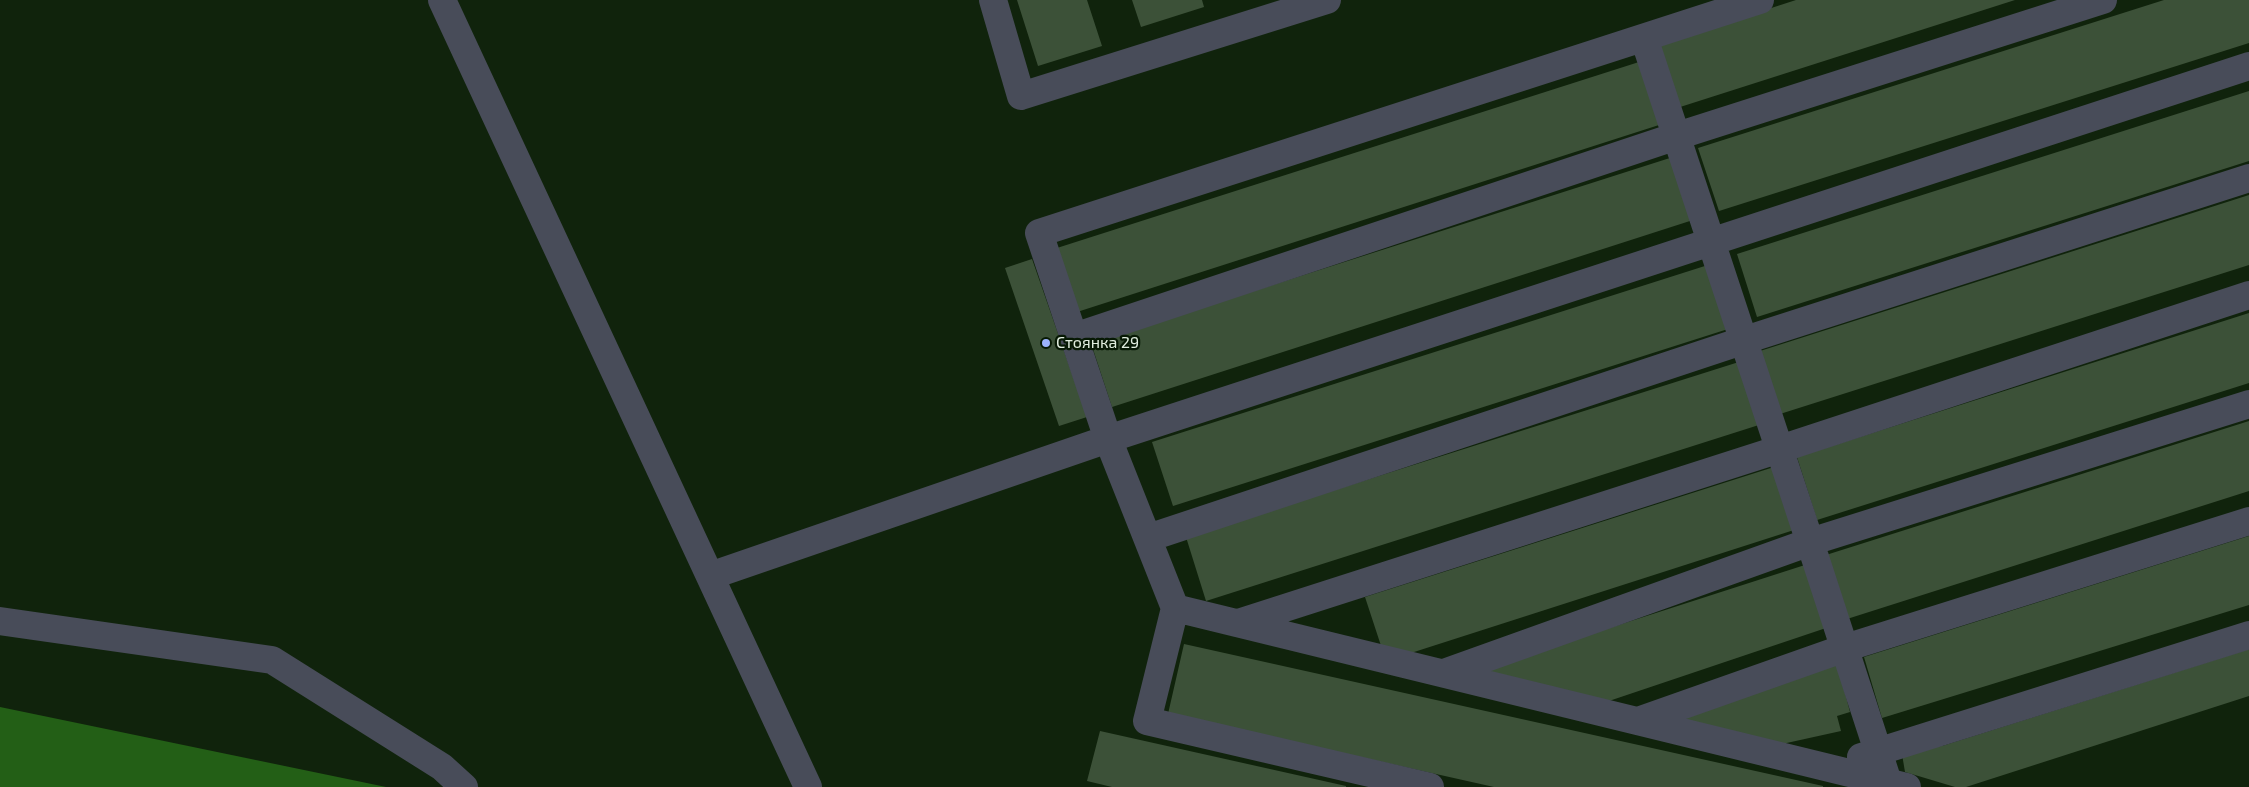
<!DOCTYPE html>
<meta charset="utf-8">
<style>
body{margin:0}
canvas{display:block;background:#10230c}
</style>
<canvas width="2249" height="787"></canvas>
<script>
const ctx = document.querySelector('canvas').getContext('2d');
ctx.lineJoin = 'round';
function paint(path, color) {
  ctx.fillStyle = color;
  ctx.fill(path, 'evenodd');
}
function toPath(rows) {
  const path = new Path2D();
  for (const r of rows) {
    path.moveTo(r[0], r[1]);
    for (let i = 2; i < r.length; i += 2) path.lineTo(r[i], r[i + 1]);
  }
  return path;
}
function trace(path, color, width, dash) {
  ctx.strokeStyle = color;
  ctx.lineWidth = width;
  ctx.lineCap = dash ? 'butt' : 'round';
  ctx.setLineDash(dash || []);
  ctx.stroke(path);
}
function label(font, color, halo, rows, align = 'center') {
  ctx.font = font + ' "Exo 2",sans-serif';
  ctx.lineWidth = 4.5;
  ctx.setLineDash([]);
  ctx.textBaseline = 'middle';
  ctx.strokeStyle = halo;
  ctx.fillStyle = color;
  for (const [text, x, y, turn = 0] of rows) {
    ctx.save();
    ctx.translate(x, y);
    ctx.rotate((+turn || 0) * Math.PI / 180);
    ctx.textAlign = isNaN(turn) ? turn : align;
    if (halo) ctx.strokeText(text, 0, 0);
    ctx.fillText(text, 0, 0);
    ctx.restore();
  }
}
paint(toPath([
 [0,707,386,787,0,787]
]), '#235f16');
paint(toPath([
 [1017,0,1087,0,1102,46,1038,66],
 [1132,0,1202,0,1204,7,1141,27],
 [1796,0,2015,0,1677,108,1657,45],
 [2164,0,2249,0,2249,43,1719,211,1698,148],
 [1639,62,1659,125,1077,312,1057,248],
 [2249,91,2249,161,1757,317,1737,254],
 [1673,157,1693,220,1112,407,1091,343],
 [2249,195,2249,265,1780,414,1760,351],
 [1032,259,1087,417,1059,426,1005,268],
 [1708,265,1728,329,1173,506,1152,442],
 [2249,313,2249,383,1817,520,1797,457],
 [1742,361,1762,424,1206,601,1186,537],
 [2249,421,2249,491,1847,619,1826,555],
 [1774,467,1794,530,1386,661,1365,597],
 [2249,536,2249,605,1882,718,1864,657],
 [1808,564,1829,627,1603,703,1490,688,1485,668],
 [1184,644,1823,786,1823,787,1494,787,1168,714],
 [2249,649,2249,696,1966,787,1955,787,1905,772,1901,748,1942,746],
 [1837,662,1850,712,1837,716,1841,731,1773,746,1686,727,1684,711],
 [1100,731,1346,786,1346,787,1112,787,1087,781]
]), '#3c5138');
trace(toPath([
 [442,0,808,787],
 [993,0,1021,96,1327,0],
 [1644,38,1810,542,1888,782,1887,787],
 [1074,337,1677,136,2103,0],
 [1148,538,1745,340,2249,178],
 [710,576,1108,439,2249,66],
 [1175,608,1907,787],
 [0,621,272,660,442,767,464,787],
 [1238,623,1780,449,2249,295],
 [1444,673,1810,542,2249,404],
 [1638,721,1845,648,2249,521],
 [1861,757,2249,635],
 [1430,787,1147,721,1175,608,1108,439,1039,233,1760,0]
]), '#484c59', 28);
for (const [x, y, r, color] of [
 [1046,343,5,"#9db4fd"]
]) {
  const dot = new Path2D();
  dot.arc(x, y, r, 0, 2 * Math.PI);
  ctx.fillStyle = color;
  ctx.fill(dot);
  trace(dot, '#071904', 2);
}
label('16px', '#e0edde', '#071904', [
 ["Стоянка 29",1056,343]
], 'left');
</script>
